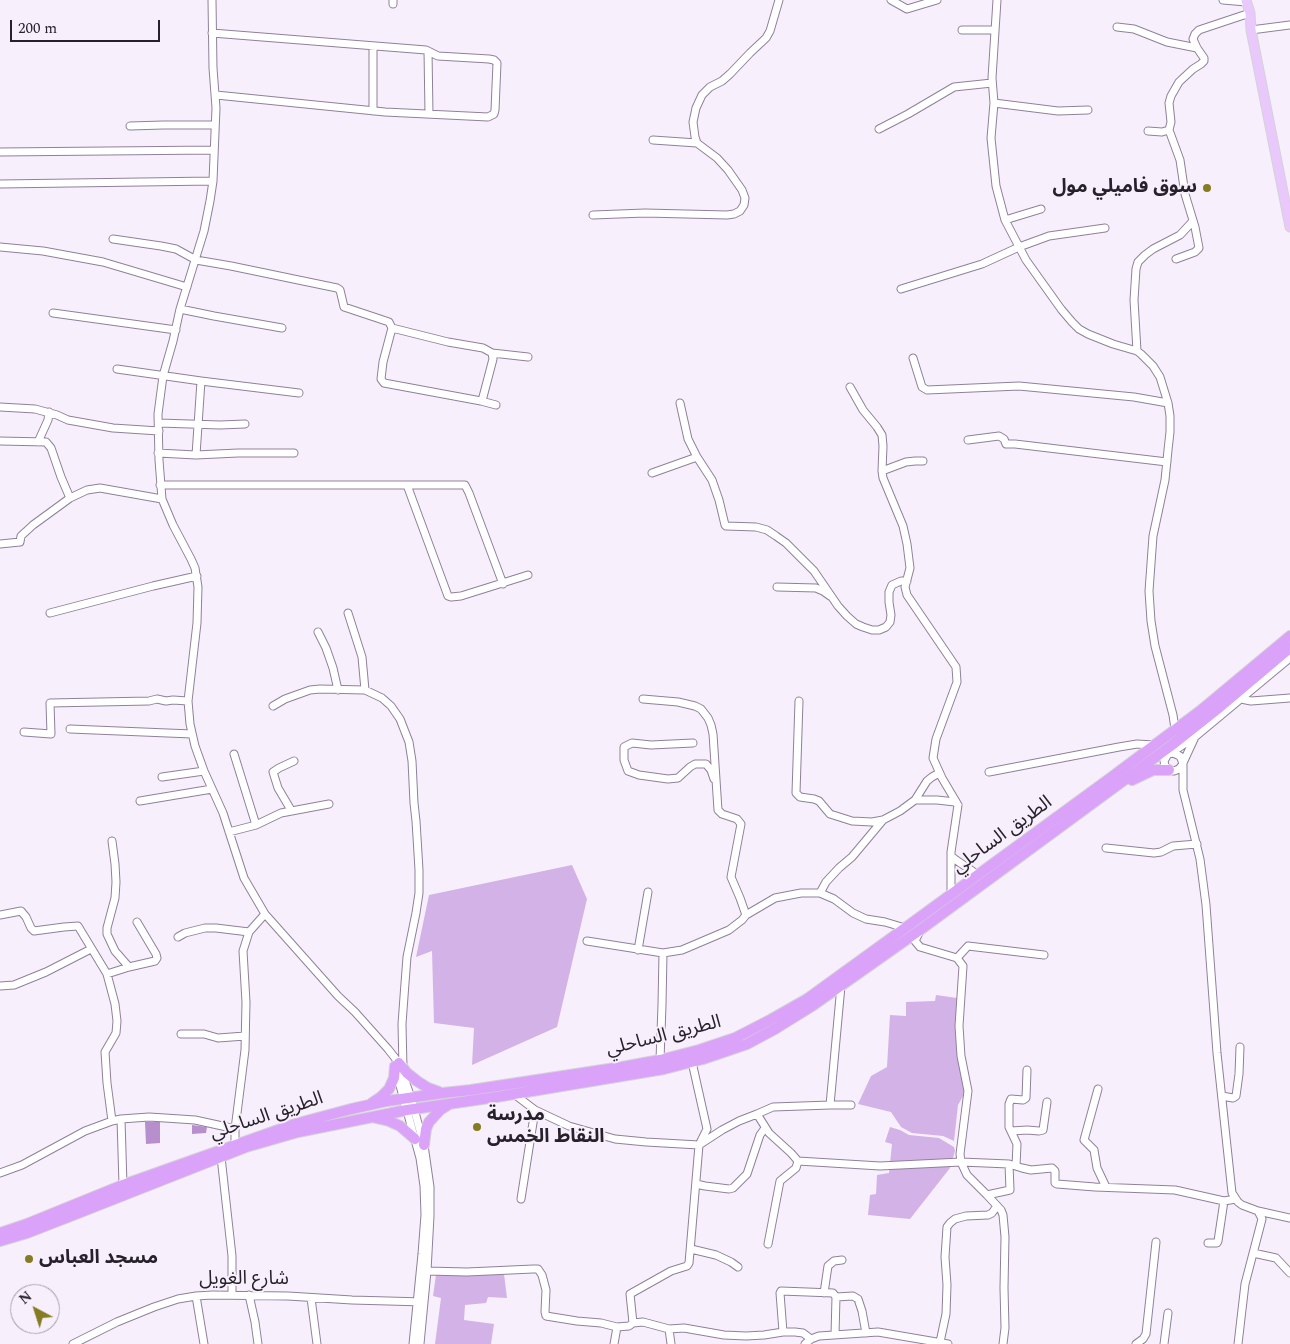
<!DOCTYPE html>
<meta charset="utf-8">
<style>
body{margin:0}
#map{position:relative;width:1290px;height:1344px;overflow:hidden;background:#f7f0fc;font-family:Spectral,serif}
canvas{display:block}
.north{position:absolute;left:10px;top:1284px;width:50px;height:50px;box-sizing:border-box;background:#f7f0fc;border:1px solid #a49da8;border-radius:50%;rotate:320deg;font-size:14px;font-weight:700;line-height:20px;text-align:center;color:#27212b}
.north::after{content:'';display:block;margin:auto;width:18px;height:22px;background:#857b20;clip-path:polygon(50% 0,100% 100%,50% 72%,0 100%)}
.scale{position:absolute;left:10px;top:20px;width:150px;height:22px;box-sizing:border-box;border:2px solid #27212b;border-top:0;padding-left:6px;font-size:15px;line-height:18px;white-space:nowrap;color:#27212b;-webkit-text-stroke:4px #f7f0fc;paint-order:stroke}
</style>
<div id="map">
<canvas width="1290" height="1344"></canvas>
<div class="north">N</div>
<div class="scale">200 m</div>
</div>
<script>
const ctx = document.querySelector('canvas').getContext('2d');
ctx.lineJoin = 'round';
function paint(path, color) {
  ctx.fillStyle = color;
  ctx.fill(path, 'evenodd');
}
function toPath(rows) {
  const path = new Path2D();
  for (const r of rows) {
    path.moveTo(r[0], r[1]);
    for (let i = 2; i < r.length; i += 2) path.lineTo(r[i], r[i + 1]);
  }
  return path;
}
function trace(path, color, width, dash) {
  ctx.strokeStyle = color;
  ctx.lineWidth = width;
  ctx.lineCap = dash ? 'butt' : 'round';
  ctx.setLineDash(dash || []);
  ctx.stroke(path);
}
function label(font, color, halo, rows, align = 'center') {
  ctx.font = font + ' Spectral,"Noto Sans Arabic",serif';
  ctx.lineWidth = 4;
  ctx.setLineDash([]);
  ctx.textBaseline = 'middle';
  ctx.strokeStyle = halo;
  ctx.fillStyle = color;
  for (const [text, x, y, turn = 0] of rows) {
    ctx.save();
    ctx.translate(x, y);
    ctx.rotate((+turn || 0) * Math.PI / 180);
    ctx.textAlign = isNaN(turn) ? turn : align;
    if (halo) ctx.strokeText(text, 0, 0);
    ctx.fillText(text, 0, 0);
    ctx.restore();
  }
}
paint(toPath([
 [572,865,587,899,557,1027,472,1065,474,1028,434,1023,432,951,416,957,429,895],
 [936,995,957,998,961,1053,966,1091,958,1105,954,1141,943,1136,912,1133,901,1127,891,1112,858,1104,871,1076,887,1067,890,1015,906,1016,906,1002,935,1001],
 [890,1127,900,1130,909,1135,939,1138,954,1147,955,1151,950,1168,910,1219,868,1215,870,1195,876,1194,877,1175,889,1173,892,1144,885,1142],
 [504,1274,507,1298,488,1297,486,1303,465,1305,464,1320,494,1324,491,1344,435,1344,441,1298,433,1296,436,1275]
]), '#d3b2e7');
paint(toPath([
 [145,1122,160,1122,160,1143,146,1144],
 [192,1125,207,1127,206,1133,192,1134]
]), '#b68fcc');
const minor = toPath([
 [212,0,213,68,216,108,213,181,210,201,204,231,180,309,173,341,163,376,158,414,159,460,162,499,173,525,191,559,195,568,198,587,197,623,188,701,190,724,195,746,204,771,223,813,244,878,265,914,338,996,355,1012,388,1049,399,1063,411,1098,424,1145,430,1187,430,1216,427,1271,420,1344],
 [393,0,393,4],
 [891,0,907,9,937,0],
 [997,0,992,78,994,103,991,138,996,186,1005,220,1026,260,1061,309,1072,322,1079,329,1088,334,1113,344,1137,351,1141,354,1153,366,1160,377,1168,403,1170,416,1170,432,1168,450,1165,480,1153,536,1149,591,1151,621,1155,646,1173,715,1175,729],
 [1223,0,1246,2],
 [1117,27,1134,29,1167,42,1197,48],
 [962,30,995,30],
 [1251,30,1290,25],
 [212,33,426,50,438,56,489,59,494,60,497,63,495,110,494,114,488,117,385,112,216,95],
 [373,46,373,111],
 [428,51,429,114],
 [994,103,1058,111,1088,110],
 [130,126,163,125,215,125],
 [879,129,908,114,954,87,992,83],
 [1148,131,1162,132,1169,130],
 [653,140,697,143],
 [0,152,214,150],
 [0,184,213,181],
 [593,215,645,213,727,215,734,214,740,211,744,205,745,198,742,190,728,170,717,158,697,143,695,137,693,122,696,108,702,95,710,87,722,81,730,74,750,53,766,38,770,31,779,0],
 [1005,220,1041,209],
 [113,239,161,246,176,249,196,260,231,266,337,288,340,290,344,307,389,322,392,328,448,342,483,348,492,353,493,359,483,397,481,401,384,383,381,379,383,362,392,328],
 [0,247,43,251,103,262,187,287],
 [1176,259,1195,252,1199,248,1195,227,1185,194,1180,160,1169,130,1171,122,1169,103,1171,96,1179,82,1193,69,1201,64,1204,61,1204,58,1197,48,1193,39,1195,34,1199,30,1250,13],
 [901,289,982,264,1019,247,1049,236,1105,228],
 [180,309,214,316,282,328],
 [53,313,176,330],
 [1137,351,1134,300,1136,269,1138,262,1145,255,1153,249,1180,235,1193,221],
 [492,353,528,357],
 [913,358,922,387,927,390,1019,386,1134,397,1168,403],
 [117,369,201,381,299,393],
 [850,387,863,410,877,427,882,435,883,446,882,471,883,478,903,526,907,544,910,568,905,587,907,595,956,667,957,682,936,739,933,758,942,778,958,805,951,852,951,856,956,860,978,875],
 [481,401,496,405],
 [680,403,688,439,697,457],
 [0,407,35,409,57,415,68,420,113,428,159,431],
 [159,423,220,425,245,424],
 [968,440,999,436,1004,439,1006,444,1015,444,1167,462],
 [0,441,46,442,51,448,61,477,70,498],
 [38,442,48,420,49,412],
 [158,453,196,455,238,453,294,453],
 [196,455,201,381],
 [882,471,906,462,915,461,923,461],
 [652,473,697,457,712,480,719,500,725,525,726,526,756,527,767,530,776,536,786,543,814,571,838,606,847,616,856,624,863,627,872,630,879,630,886,627,890,622,891,615,889,602,889,592,892,585,901,581,907,581],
 [160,485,465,485,469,493,503,584],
 [407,485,448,596,451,597,461,596,528,575],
 [0,544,20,542,21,536,33,525,70,498,87,490,100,488,162,499],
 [777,587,816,588,823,591,830,596],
 [50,613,153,586,197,576],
 [348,613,362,657,365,690],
 [318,632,326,648,333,668,338,690],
 [643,699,678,702,695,706,701,709,708,718,711,725,713,734,718,810,722,814,737,819,741,824,731,877,740,898,746,915],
 [1241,699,1251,701,1290,698],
 [799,701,796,793,800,797,814,799,819,801,830,814,852,821,872,822,883,820,900,811,915,800,927,781,932,777,939,773],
 [273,706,285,699,310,690,320,689,365,690,382,698,391,706,400,719,409,742,412,761,414,803,416,821,419,870,419,893,416,913,407,957,405,983,402,1024,403,1068],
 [70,729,192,734],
 [24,732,51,734,50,703,149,701,157,699,166,701,173,700,188,701],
 [693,743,651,745,632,743,624,747,624,760,628,771,639,775,668,779,678,778,690,767,695,764,706,764,711,770,714,779],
 [1171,753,1196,736,1290,658],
 [234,754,256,825],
 [1183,763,1180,756,1173,753,1168,754,1164,761,1165,766,1169,770,1174,771,1179,769,1182,765,1194,739],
 [1183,765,1183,790,1200,859,1206,905,1217,1053,1232,1193,1238,1202,1242,1205,1258,1211,1262,1219,1245,1284,1238,1344],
 [989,772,1119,747,1137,744,1154,745],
 [162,777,204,771],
 [915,800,937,800,955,802,958,805],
 [140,801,212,789],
 [291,810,278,788,273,772,279,768,294,761],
 [229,832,256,825,281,813,329,804],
 [112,841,115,864,116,882,115,898,107,928,107,934,115,951,129,967],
 [1106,848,1154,853,1161,852,1173,846,1197,844],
 [820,893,826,882,839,868,852,857,883,820],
 [951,895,951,856],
 [0,915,21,911,26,917,31,928,34,931,64,927,78,926,107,974],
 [920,931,915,941,920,947,957,958,963,966,959,1026,961,1056,968,1091,960,1154,961,1162,1009,1164,1022,1168,1031,1170,1052,1168,1055,1171,1055,1183,1057,1184,1095,1187,1175,1190,1224,1201,1236,1199],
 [178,937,185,933,205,928,216,928,249,932],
 [587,941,663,953,682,950,729,930,742,920,746,915,775,898,801,893,820,893,834,899,853,913,866,919,885,922,905,928],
 [638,950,648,892],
 [957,958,968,946,1044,955],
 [0,986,14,985,46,972,91,949],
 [841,986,830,1105,851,1105],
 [181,1034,204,1034,218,1038,245,1036],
 [660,1060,662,1005,663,953],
 [692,1062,707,1129,699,1145,722,1130,739,1121,757,1114],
 [396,1071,420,1158,424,1186,425,1215,422,1254,413,1344],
 [1098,1089,1084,1140,1094,1150,1097,1168,1106,1187],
 [514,1094,535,1110,521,1199],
 [1222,1096,1233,1098,1236,1096,1239,1074,1240,1047],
 [535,1110,569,1126,615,1139,646,1142,699,1145,689,1263,687,1266,671,1271,630,1294,633,1323],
 [121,1119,123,1185],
 [112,1121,107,1083,105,1052,116,1033,117,1021,115,1004,107,974,129,967,155,961,157,958,156,954,137,922],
 [235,1129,245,1050,246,1002,243,951,249,932,265,914],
 [1011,1131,1027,1130,1039,1131,1043,1130,1047,1102],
 [221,1157,232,1256,232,1295],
 [798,1161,880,1166,961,1162,967,1175,987,1195,1001,1210,1003,1215,1005,1237,1004,1288,1005,1328,1003,1344],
 [1016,1166,1017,1144,1009,1127,1009,1104,1011,1099,1023,1100,1026,1098,1027,1070],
 [0,1173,22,1165,85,1131,112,1121,121,1119,149,1117,165,1118,195,1120,227,1127,235,1129,235,1144],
 [696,1184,705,1186,729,1189,733,1188,747,1174,760,1135,765,1128],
 [987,1195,1010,1190,1009,1164],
 [1258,1211,1290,1218],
 [1208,1243,1217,1243,1218,1241,1224,1201],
 [768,1244,780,1181,796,1168,798,1161,791,1153,769,1133,757,1114,773,1107,830,1105],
 [691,1249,716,1255,731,1262,738,1267],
 [1253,1253,1276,1258,1290,1273],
 [427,1271,467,1272,533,1269,538,1269,542,1275,546,1290,545,1312,546,1316,577,1321,601,1323,617,1327],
 [824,1293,828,1266,834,1261,842,1260],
 [249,1295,255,1322,258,1344],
 [196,1296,204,1344],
 [836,1297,853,1296,858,1299,862,1311,866,1333],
 [311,1298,317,1344],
 [783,1332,780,1293,781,1291,833,1293,836,1297,835,1335],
 [940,1342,946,1314,947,1285,945,1257,947,1227,950,1223,955,1219,966,1216,988,1215,992,1213,997,1206],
 [73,1344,117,1322,154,1307,178,1299,196,1296,212,1295,288,1296,352,1300,424,1302],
 [614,1344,617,1327,629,1326,633,1323,643,1322,669,1329],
 [671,1344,669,1329,684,1328,724,1335,746,1336,764,1335,783,1332,795,1332,803,1333,811,1339],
 [805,1344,811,1339,819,1336,878,1332,948,1344],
 [1136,1344,1143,1339,1146,1334,1156,1242],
 [1164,1344,1168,1313]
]);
const major = toPath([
 [1246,0,1250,13,1251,30,1290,227]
]);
const highway = toPath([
 [1132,780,1153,770,1169,770],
 [399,1063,407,1073,417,1081,428,1088,439,1092],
 [372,1103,381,1097,389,1089,394,1078,395,1066],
 [376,1118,389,1121,400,1126,415,1139],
 [424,1145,426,1129,429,1122,440,1110,448,1105],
 [0,1233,27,1224,123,1185,295,1124,351,1109,387,1101,443,1093,471,1090,622,1067,660,1060,699,1050,735,1038,770,1020,807,999,905,928,1109,779,1200,711,1290,636],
 [0,1241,27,1233,81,1212,246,1147,298,1132,407,1110,496,1097,664,1069,703,1059,747,1044,775,1029,812,1006,920,930,1172,745,1220,707,1290,648]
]);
trace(minor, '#90809b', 9);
trace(major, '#d4d3d5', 11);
trace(highway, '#d4d3d5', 12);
trace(minor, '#fff', 7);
trace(major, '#e9c8fb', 9);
trace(highway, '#daa3f9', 10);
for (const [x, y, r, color] of [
 [1207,188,5,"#857b20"],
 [477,1127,5,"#857b20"],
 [29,1259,5,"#857b20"]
]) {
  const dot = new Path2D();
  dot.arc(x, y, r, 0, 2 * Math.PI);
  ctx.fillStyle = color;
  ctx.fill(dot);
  trace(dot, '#f7f0fc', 2);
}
label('bold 19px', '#27212b', '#f7f0fc', [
 ["سوق فاميلي مول",1197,188,"right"],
 ["مدرسة",487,1116],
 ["النقاط الخمس",487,1138],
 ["مسجد العباس",39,1259]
], 'left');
label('19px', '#27212b', '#f7f0fc', [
 ["الطريق الساحلي",1003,836,-36],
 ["الطريق الساحلي",664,1037,-14],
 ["الطريق الساحلي",267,1117,-18],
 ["شارع الغويل",244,1280]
]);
</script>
